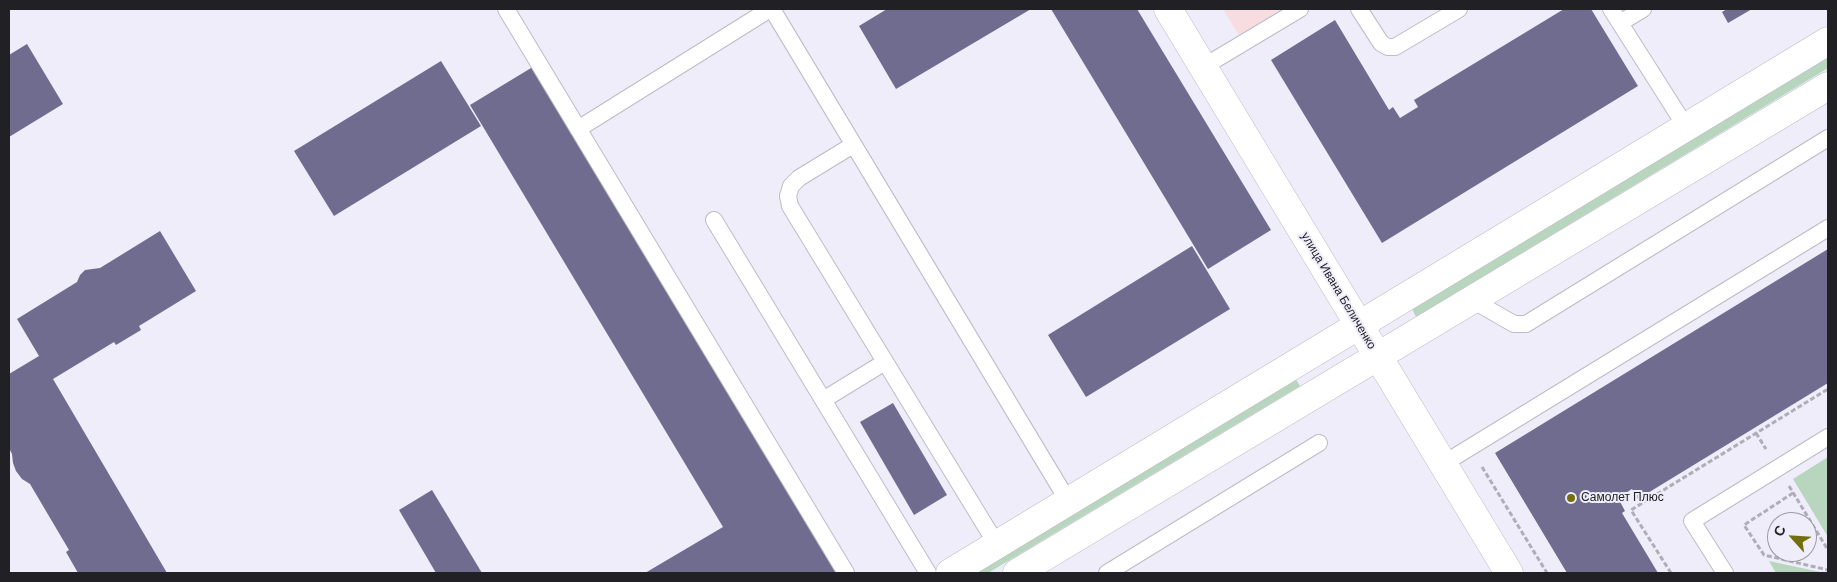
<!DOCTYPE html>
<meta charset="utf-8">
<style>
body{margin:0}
#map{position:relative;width:1837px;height:582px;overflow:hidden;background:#eeedf9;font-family:"DM Sans",sans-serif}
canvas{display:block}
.frame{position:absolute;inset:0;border:10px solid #212125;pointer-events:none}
.north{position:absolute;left:1767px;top:512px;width:50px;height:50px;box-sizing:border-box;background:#eeedf9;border:1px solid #9c9ba4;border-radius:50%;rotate:296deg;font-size:14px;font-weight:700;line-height:20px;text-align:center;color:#212125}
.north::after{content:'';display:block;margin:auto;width:18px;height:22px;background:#736e0e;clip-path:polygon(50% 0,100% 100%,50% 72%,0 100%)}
</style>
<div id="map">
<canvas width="1837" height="582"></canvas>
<div class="frame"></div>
<div class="north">С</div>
</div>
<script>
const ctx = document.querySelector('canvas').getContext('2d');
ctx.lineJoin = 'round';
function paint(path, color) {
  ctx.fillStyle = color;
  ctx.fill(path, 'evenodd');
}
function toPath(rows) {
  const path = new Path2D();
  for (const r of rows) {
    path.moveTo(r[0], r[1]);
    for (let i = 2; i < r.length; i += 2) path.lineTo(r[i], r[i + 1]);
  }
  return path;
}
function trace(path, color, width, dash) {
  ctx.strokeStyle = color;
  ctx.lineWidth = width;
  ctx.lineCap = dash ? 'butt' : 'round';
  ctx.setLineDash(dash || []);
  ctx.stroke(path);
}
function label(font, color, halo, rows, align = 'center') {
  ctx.font = font + ' "DM Sans",sans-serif';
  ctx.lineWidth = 4;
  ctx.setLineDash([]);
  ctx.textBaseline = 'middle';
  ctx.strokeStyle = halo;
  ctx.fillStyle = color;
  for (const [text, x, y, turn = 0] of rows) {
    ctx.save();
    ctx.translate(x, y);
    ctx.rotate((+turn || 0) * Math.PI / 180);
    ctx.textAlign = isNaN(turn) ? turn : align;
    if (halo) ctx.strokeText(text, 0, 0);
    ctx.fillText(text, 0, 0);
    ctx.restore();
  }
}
paint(toPath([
 [1223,9,1297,9,1243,42]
]), '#f8dde0');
paint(toPath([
 [1828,55,1828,68,1416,317,1411,307],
 [1295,378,1300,386,988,573,970,573],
 [1828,457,1828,537,1793,479],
 [1769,561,1825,573,1776,573]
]), '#b8d5be');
paint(toPath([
 [887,9,1031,9,896,89,859,26],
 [1051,9,1137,9,1271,230,1208,269],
 [1564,9,1591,9,1638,86,1382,243,1271,60,1335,20,1389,110,1393,107,1400,118,1418,107,1414,100],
 [1727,9,1752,9,1728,23,1722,12],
 [27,44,63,104,9,137,9,55],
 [441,61,481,126,334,216,294,151],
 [536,65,842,573,645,573,723,527,470,105],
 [160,231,196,291,139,326,141,330,116,345,114,342,53,379,167,573,78,573,66,552,69,550,30,484,22,479,16,471,13,463,12,454,9,448,9,374,39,356,17,319,77,282,80,275,85,270,100,268],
 [1192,246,1230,309,1086,397,1048,335],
 [1828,249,1828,383,1638,499,1632,489,1618,498,1625,511,1622,513,1658,573,1567,573,1495,453],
 [893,403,947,495,914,515,860,422],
 [432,490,482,573,436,573,399,510]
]), '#6f6c90');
const lane = toPath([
 [506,9,846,573],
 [772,9,1068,501],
 [1359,9,1381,43,1388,47,1395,47,1459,9],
 [1611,9,1686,127],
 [1620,23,1643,9],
 [1203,67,1300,9],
 [578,129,770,9],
 [853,145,799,178,791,186,788,196,790,206,997,545],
 [714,220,928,573],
 [1472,300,1514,324,1526,324,1828,138],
 [823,400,885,362],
 [1443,464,1828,228],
 [1107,573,1319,443],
 [1725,573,1692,521,1828,437]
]);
const street = toPath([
 [1168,9,1509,573],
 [950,573,1828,41],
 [1017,573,1828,86]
]);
trace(lane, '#bcbcc7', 18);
trace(street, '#bcbcc7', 29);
trace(toPath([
 [1756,433,1766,449],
 [1482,467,1547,573],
 [1789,486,1828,550],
 [1793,493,1744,525,1764,555,1828,570],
 [1671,573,1631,510,1828,389]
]), '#afaeb8', 3, [5, 2.5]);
trace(lane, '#fff', 16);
trace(street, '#fff', 28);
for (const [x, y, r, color] of [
 [1571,498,5,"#736e0e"]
]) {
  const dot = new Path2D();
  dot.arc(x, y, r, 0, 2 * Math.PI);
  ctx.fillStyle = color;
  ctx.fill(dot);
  trace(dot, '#eeedf9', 2);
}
label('12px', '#212125', '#eeedf9', [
 ["улица Ивана Беличенко",1338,291,59]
]);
label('12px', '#212125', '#eeedf9', [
 ["Самолет Плюс",1581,498]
], 'left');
</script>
